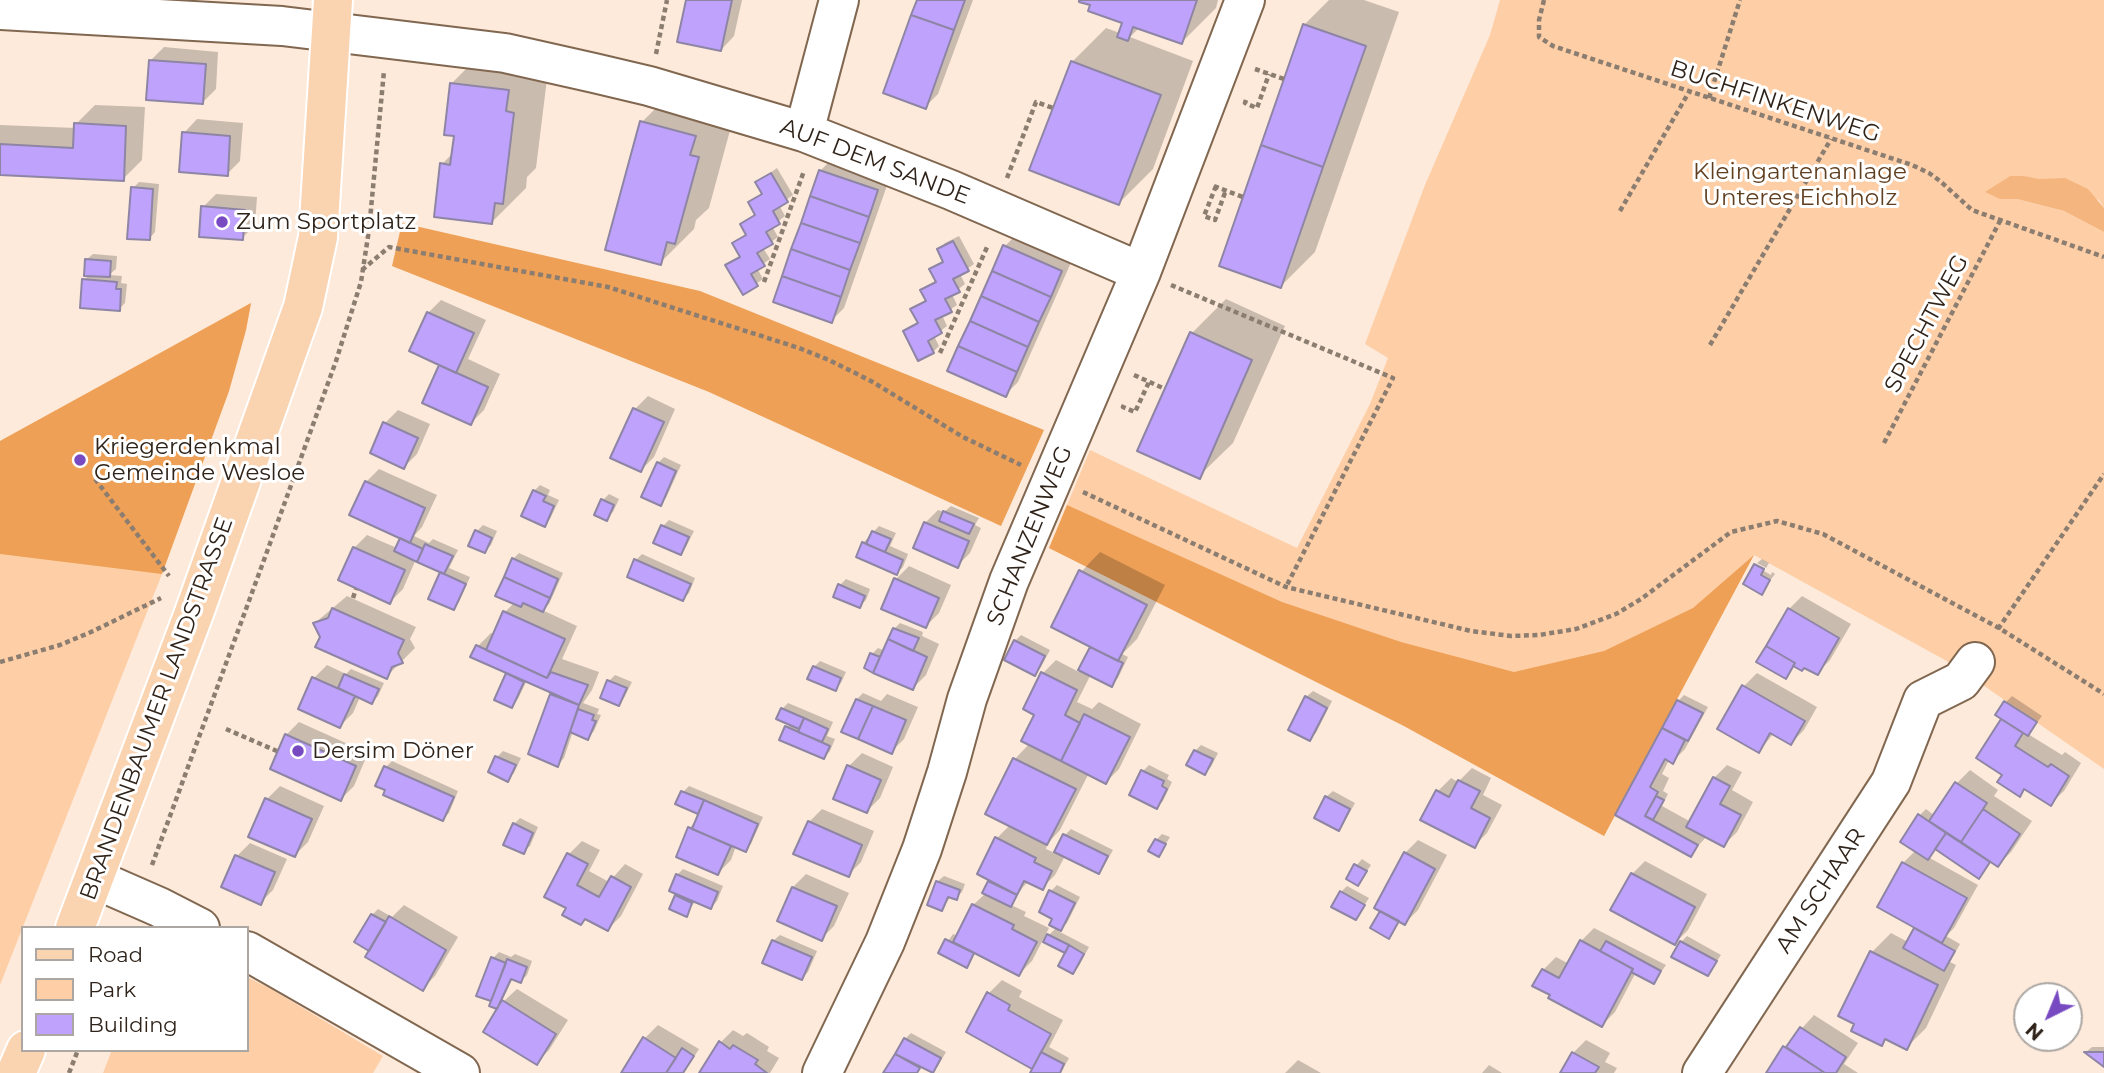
<!DOCTYPE html>
<meta charset="utf-8">
<style>
body{margin:0}
#map{position:relative;width:2104px;height:1073px;overflow:hidden;background:#fdeadb;font-family:Montserrat,sans-serif}
canvas{display:block}
.legend{position:absolute;left:21px;top:926px;width:228px;height:126px;box-sizing:border-box;background:#fff;border:2px solid #aca7a3;margin:0;padding:9px 12px;list-style:none;font-size:21px;color:#2f231a}
.legend li{display:flex;align-items:center;gap:14px;height:35px}
.legend b{width:35px;border:2px solid #aca7a3}
.north{position:absolute;left:2013px;top:982px;width:70px;height:70px;box-sizing:border-box;background:#fff;border:2px solid #aca7a3;border-radius:50%;rotate:223deg;font-size:19px;font-weight:700;line-height:28px;text-align:center;color:#2f231a}
.north::after{content:'';display:block;margin:auto;width:24px;height:32px;background:#784ac2;clip-path:polygon(50% 0,100% 100%,50% 72%,0 100%)}
</style>
<div id="map">
<canvas width="2104" height="1073"></canvas>
<ul class="legend">
<li><b style="height:9px;background:#fad3b0"></b>Road</li>
<li><b style="height:19px;background:#fecfa7"></b>Park</li>
<li><b style="height:19px;background:#bea2fc"></b>Building</li>
</ul>
<div class="north">N</div>
</div>
<script>
const ctx = document.querySelector('canvas').getContext('2d');
ctx.lineJoin = 'round';
function paint(path, color) {
  ctx.fillStyle = color;
  ctx.fill(path, 'evenodd');
}
function toPath(rows) {
  const path = new Path2D();
  for (const r of rows) {
    path.moveTo(r[0], r[1]);
    for (let i = 2; i < r.length; i += 2) path.lineTo(r[i], r[i + 1]);
  }
  return path;
}
function trace(path, color, width, dash) {
  ctx.strokeStyle = color;
  ctx.lineWidth = width;
  ctx.lineCap = dash ? 'butt' : 'round';
  ctx.setLineDash(dash || []);
  ctx.stroke(path);
}
function label(font, color, halo, rows, align = 'center') {
  ctx.font = font + ' Montserrat,sans-serif';
  ctx.lineWidth = 6;
  ctx.setLineDash([]);
  ctx.textBaseline = 'middle';
  ctx.strokeStyle = halo;
  ctx.fillStyle = color;
  for (const [text, x, y, turn = 0] of rows) {
    ctx.save();
    ctx.translate(x, y);
    ctx.rotate((+turn || 0) * Math.PI / 180);
    ctx.textAlign = isNaN(turn) ? turn : align;
    if (halo) ctx.strokeText(text, 0, 0);
    ctx.fillText(text, 0, 0);
    ctx.restore();
  }
}
paint(toPath([
 [1500,0,2104,0,2104,208,2099,200,2024,176,2010,176,2000,183,2000,199,2017,199,2064,211,2104,232,2104,769,1954,665,1754,555,1604,836,1404,726,1049,548,1090,450,1297,548,1370,404,1388,358,1365,344,1425,185,1490,35],
 [251,303,246,330,229,391,162,574,0,985,0,441],
 [247,977,271,989,383,1056,373,1073,103,1073,112,1050,247,1050]
]), '#fecfa7');
paint(toPath([
 [402,223,700,291,1044,430,1001,526,709,392,392,266],
 [251,303,246,330,229,391,162,574,0,554,0,441],
 [1067,505,1282,602,1401,642,1514,672,1604,651,1693,608,1754,555,1604,836,1404,726,1049,548]
]), '#eea056');
paint(toPath([
 [2010,176,2024,176,2039,179,2065,178,2088,189,2104,208,2104,232,2064,211,2017,199,2000,199,1985,192]
]), '#f5b57e');
paint(toPath([
 [687,0,742,0,734,36,721,50],
 [919,0,973,0,938,94,925,107],
 [1081,0,1218,0,1216,8,1182,42,1139,28,1130,37,1193,61,1153,169,1119,203,1072,62,1106,28,1120,33,1124,22],
 [1329,0,1364,0,1399,12,1315,252,1281,286,1304,25],
 [164,47,218,52,216,89,203,102,151,60],
 [486,49,547,79,536,168,527,177,526,188,492,222,442,164,453,153,456,135,452,83],
 [676,88,732,123,709,208,696,220,694,229,660,263,642,122],
 [95,105,145,107,142,160,123,179,0,173,0,125,76,128,76,124],
 [197,119,243,123,240,161,227,174,184,133],
 [834,157,890,177,844,308,831,321,775,301,821,170],
 [777,168,793,195,779,205,785,216,772,226,778,237,763,248,770,259,757,268,763,279,743,293,727,266,741,255,734,243,747,233,742,224,757,213,751,202,763,193,757,182],
 [139,182,159,184,155,232,149,239,133,188],
 [216,194,257,197,255,225,242,238,203,207],
 [1018,233,1073,258,1018,382,1005,395,1005,246],
 [959,236,974,264,960,274,965,284,952,294,957,305,942,315,947,326,934,336,939,346,933,352,905,331,919,321,913,309,927,299,922,290,937,280,931,269,944,260,939,249,945,243],
 [93,254,117,256,116,269,109,275,122,276,121,283,127,284,125,303,119,309,84,280,90,274,86,260],
 [1226,299,1285,326,1233,443,1199,476,1192,333],
 [441,300,486,320,468,359,500,374,484,410,471,423,442,364,428,313],
 [648,396,675,409,654,457,641,470,635,409],
 [398,410,430,424,417,454,404,467,385,423],
 [664,457,681,465,666,498,660,504,658,463],
 [379,469,437,495,422,527,414,536,429,543,433,539,458,550,449,568,470,577,459,602,453,608,442,571,416,559,403,589,390,602,340,579,354,548,367,535,397,548,402,537,366,482],
 [540,485,550,490,548,495,559,500,550,519,544,525,534,491],
 [609,494,619,499,613,512,606,518,603,500],
 [951,506,979,518,975,525,981,528,970,553,957,566,925,523,938,510,944,512],
 [669,520,694,531,686,547,680,553,655,542,663,526],
 [483,525,497,531,491,545,485,551,477,531],
 [879,526,896,533,890,546,908,554,903,567,897,573,863,543],
 [1100,552,1165,585,1137,639,1122,654,1128,657,1118,678,1112,684,1091,674,1077,702,1092,709,1099,702,1141,724,1119,769,1106,782,1089,773,1060,830,1047,844,1046,849,1055,853,1065,835,1071,829,1113,850,1104,866,1098,872,1065,856,1055,875,1042,888,1029,881,1023,887,1011,905,1026,912,1024,916,1049,928,1032,961,1019,974,976,952,966,966,940,952,953,934,958,936,973,905,986,893,992,880,997,838,1010,825,987,813,1015,759,1030,743,1036,714,1025,708,1043,673,1056,660,1079,672,1093,646,1081,572],
 [519,553,563,573,549,604,542,610,577,626,562,659,599,672,592,690,583,703,599,709,597,714,601,715,594,731,588,738,573,731,564,758,558,765,551,695,554,692,527,680,518,699,512,706,507,674,509,673,478,646,491,633,495,635,505,612,515,602,513,559],
 [642,554,695,578,689,593,683,599,636,560],
 [1762,559,1769,563,1766,568,1757,563],
 [909,566,951,585,939,613,926,626,896,579],
 [1755,566,1771,575,1772,572,1775,574,1761,593],
 [846,579,870,589,866,600,860,606,840,585],
 [347,596,416,627,410,639,415,648,386,677,322,637,315,623],
 [1802,596,1851,624,1830,660,1817,673,1805,666,1795,665,1785,677,1759,662,1789,609],
 [900,623,923,632,922,636,939,644,926,675,913,688,878,666,873,671,872,654,878,648,885,651,894,629],
 [1021,635,1050,650,1041,667,1035,674,1015,641],
 [820,661,846,672,841,683,835,689,814,667],
 [327,665,346,674,351,669,384,683,378,696,372,702,360,697,353,713,340,726,314,678],
 [1757,673,1817,707,1804,730,1791,743,1774,733,1759,751,1720,728,1744,686],
 [615,675,632,682,624,698,618,704,609,681],
 [1313,691,1332,701,1316,733,1310,739,1306,697],
 [863,693,881,701,887,694,918,707,904,739,891,752,857,699],
 [1684,695,1708,707,1685,749,1672,762,1669,760,1662,774,1669,778,1663,791,1668,794,1662,806,1691,822,1714,778,1727,765,1742,772,1732,790,1753,802,1737,832,1724,845,1707,836,1691,854,1617,815,1678,701],
 [2012,696,2042,716,2028,734,2062,755,2065,752,2081,763,2064,791,2051,803,2026,788,2019,795,2004,774,2002,720,2005,703],
 [788,703,833,722,827,736,835,739,830,751,824,757,787,727,791,723,782,709],
 [299,722,368,753,354,786,341,799,286,735],
 [1201,745,1218,753,1211,767,1205,773,1195,751],
 [503,751,521,758,514,773,508,779,497,757],
 [862,753,893,767,880,798,867,811,849,766],
 [392,761,458,791,449,813,443,819,386,767],
 [1149,765,1169,775,1167,779,1172,782,1163,801,1157,807,1131,794,1143,771],
 [1472,768,1491,778,1483,795,1502,805,1487,833,1474,846,1423,819,1438,791,1451,778,1458,782],
 [1970,770,1998,790,1994,796,2032,821,2011,852,1998,865,1992,861,1979,876,1936,848,1928,857,1978,885,1954,928,1946,936,1960,944,1950,962,1956,965,1926,1028,1906,1048,1887,1038,1881,1044,1872,952,1891,933,1908,942,1917,927,1903,863,1916,850,1920,815,1926,809,1935,816,1957,783],
 [280,786,324,806,308,842,295,855,267,799],
 [689,786,763,817,751,844,745,850,736,846,731,860,718,873,690,828,700,814,678,804,683,792],
 [1333,791,1355,803,1344,823,1338,829,1326,797],
 [822,809,874,831,861,862,848,875,809,822],
 [520,818,538,827,530,846,523,852,514,824],
 [1162,834,1170,837,1159,855,1156,840],
 [1418,840,1447,855,1418,910,1405,923,1400,920,1389,936,1382,910,1405,853],
 [582,841,600,850,589,871,609,882,625,864,643,874,621,916,608,929,568,907,569,854],
 [250,843,287,859,273,890,260,903,224,886,237,856],
 [1362,859,1371,865,1358,884,1356,866],
 [1645,861,1707,894,1688,930,1675,943,1632,874],
 [683,869,723,886,717,901,711,907,696,900,686,915,677,896,680,893,677,875],
 [806,874,849,893,834,926,821,939,779,920,793,887],
 [944,876,965,884,962,892,956,898,951,896,942,909,937,882],
 [1057,885,1080,897,1067,923,1058,931,1089,947,1079,966,1073,972,1067,952,1044,940,1057,927,1051,891],
 [1347,886,1369,898,1356,918,1341,892],
 [404,905,458,937,435,976,422,989,372,915,378,909,392,917],
 [1594,928,1666,965,1654,982,1636,972,1615,1012,1602,1025,1543,970,1556,957,1569,964,1581,941],
 [780,935,817,951,808,972,802,978,773,941],
 [1687,936,1721,955,1708,974,1681,942],
 [499,952,511,957,515,954,532,961,527,975,521,981,513,978,502,1001,497,1007,493,958],
 [1002,980,1022,991,1019,997,1063,1020,1049,1047,1069,1058,1061,1073,1032,1073,1035,1068,968,1031,989,993],
 [517,989,568,1020,549,1050,536,1063,503,1002],
 [1814,1015,1858,1043,1844,1064,1858,1073,1768,1073,1785,1047],
 [658,1025,699,1049,684,1073,623,1073,645,1038],
 [733,1030,743,1036,747,1033,769,1047,767,1051,779,1058,770,1073,701,1073,720,1043],
 [911,1033,946,1052,938,1066,932,1072,921,1067,917,1073,885,1073,905,1039],
 [1586,1040,1610,1053,1605,1062,1617,1068,1614,1073,1562,1073,1573,1053],
 [2092,1047,2104,1047,2104,1064,2086,1052],
 [1298,1060,1321,1073,1285,1073],
 [1489,1065,1502,1073,1482,1073]
]), '#0003');
const building = toPath([
 [686,0,732,0,721,51,677,42,686,0],
 [917,0,965,0,954,30,911,15,917,0],
 [1079,0,1197,0,1182,44,1133,27,1128,41,1117,37,1122,23,1088,11,1090,5,1079,2,1079,0],
 [911,15,954,30,926,109,883,93,911,15],
 [1303,24,1366,46,1323,167,1261,145,1303,24],
 [149,60,206,64,203,104,146,100,149,60],
 [1071,61,1161,95,1119,205,1029,170,1071,61],
 [450,83,509,90,506,111,514,113,503,204,495,203,492,224,434,217,440,163,450,165,454,136,444,135,450,83],
 [640,121,696,136,690,155,699,157,675,244,667,242,661,265,605,250,640,121],
 [74,123,126,126,124,181,0,175,0,144,73,148,74,123],
 [182,132,230,136,228,176,179,172,182,132],
 [1261,145,1323,167,1281,288,1219,266,1261,145],
 [819,170,878,190,869,217,810,196,819,170],
 [771,173,788,202,773,211,780,224,766,232,773,244,757,253,765,266,751,274,758,286,743,295,725,265,740,257,732,243,746,235,740,224,755,215,748,202,762,194,755,182,771,173],
 [131,187,153,189,150,240,127,239,131,187],
 [810,196,869,217,860,243,801,223,810,196],
 [201,206,245,210,243,240,199,237,201,206],
 [801,223,860,243,850,270,791,249,801,223],
 [953,241,969,271,953,279,960,292,945,299,952,312,935,320,942,333,928,341,934,353,918,361,903,331,918,323,910,309,926,301,920,290,936,282,929,269,943,262,937,249,953,241],
 [1003,245,1062,271,1051,297,992,271,1003,245],
 [791,249,850,270,841,297,782,276,791,249],
 [85,259,111,261,110,277,84,276,85,259],
 [992,271,1051,297,1039,322,981,296,992,271],
 [782,276,841,297,832,323,773,302,782,276],
 [82,279,117,282,116,289,121,289,120,311,80,308,82,279],
 [981,296,1039,322,1028,347,970,321,981,296],
 [427,312,474,333,456,373,409,351,427,312],
 [970,321,1028,347,1017,372,958,346,970,321],
 [1190,332,1252,360,1200,479,1137,451,1190,332],
 [958,346,1017,372,1006,397,947,371,958,346],
 [439,365,488,387,471,425,422,403,439,365],
 [633,408,664,422,641,472,610,458,633,408],
 [383,422,418,438,404,469,370,453,383,422],
 [657,462,676,471,661,506,641,497,657,462],
 [365,481,425,508,410,543,349,515,365,481],
 [533,490,546,496,543,501,554,506,545,527,521,516,533,490],
 [601,499,614,505,607,521,594,515,601,499],
 [943,511,974,524,969,534,939,521,943,511],
 [924,522,969,541,958,568,913,548,924,522],
 [661,525,689,537,681,555,653,543,661,525],
 [475,530,492,538,485,553,468,546,475,530],
 [872,531,891,539,885,552,866,544,872,531],
 [400,538,423,549,417,562,394,551,400,538],
 [862,542,903,560,897,575,856,557,862,542],
 [425,544,453,556,444,574,417,562,425,544],
 [353,547,405,570,390,604,338,580,353,547],
 [512,558,558,579,550,598,504,577,512,558],
 [634,559,691,584,683,601,627,577,634,559],
 [1754,564,1764,569,1761,575,1770,580,1762,595,1743,584,1754,564],
 [1079,570,1147,605,1118,661,1051,627,1079,570],
 [440,572,466,584,454,610,428,599,440,572],
 [504,577,550,598,543,612,523,603,521,607,495,596,504,577],
 [894,578,939,598,926,628,881,609,894,578],
 [838,584,865,596,860,608,833,597,838,584],
 [332,608,404,640,398,653,403,663,392,667,387,679,315,647,320,637,313,623,328,618,332,608],
 [1788,608,1839,638,1818,675,1804,668,1802,671,1793,666,1795,663,1766,646,1788,608],
 [503,611,565,639,547,678,486,650,503,611],
 [893,628,919,638,913,651,888,639,893,628],
 [888,639,927,657,913,690,873,673,888,639],
 [1014,640,1045,656,1035,676,1004,660,1014,640],
 [476,645,547,678,551,672,588,685,579,705,470,657,476,645],
 [1766,646,1795,663,1786,679,1756,662,1766,646],
 [1090,647,1123,663,1112,687,1078,670,1090,647],
 [870,653,880,657,873,673,864,668,870,653],
 [813,666,841,678,836,691,807,679,813,666],
 [1041,672,1077,690,1065,715,1080,723,1061,761,1021,741,1034,715,1023,709,1041,672],
 [506,673,524,682,512,708,494,700,506,673],
 [344,674,379,689,372,704,338,688,344,674],
 [312,677,355,696,340,728,298,709,312,677],
 [607,680,627,688,619,706,600,698,607,680],
 [1742,685,1805,721,1791,745,1770,733,1759,753,1717,729,1742,685],
 [550,694,579,705,558,767,528,754,550,694],
 [1305,696,1327,708,1310,741,1288,730,1305,696],
 [856,699,873,706,858,739,841,732,856,699],
 [1677,700,1703,713,1688,741,1662,728,1677,700],
 [2004,701,2037,722,2028,736,1995,715,2004,701],
 [873,706,906,720,892,754,858,739,873,706],
 [781,708,804,718,799,729,776,719,781,708],
 [578,709,594,715,592,720,596,721,588,740,570,732,578,709],
 [1084,714,1130,737,1106,784,1061,761,1084,714],
 [804,718,828,729,822,742,798,732,804,718],
 [2001,719,2023,733,2015,746,2048,767,2051,764,2069,776,2051,806,2024,789,2020,797,1997,782,2002,775,1976,758,2001,719],
 [785,726,830,746,824,759,779,740,785,726],
 [1662,728,1685,740,1673,764,1665,759,1650,787,1658,792,1645,816,1698,845,1691,857,1615,815,1662,728],
 [285,734,356,766,341,801,270,769,285,734],
 [1194,750,1213,759,1205,775,1186,765,1194,750],
 [495,756,516,765,508,782,488,772,495,756],
 [1013,758,1076,789,1047,845,985,814,1013,758],
 [847,765,881,780,867,813,833,799,847,765],
 [384,766,454,797,443,821,383,795,385,790,375,786,384,766],
 [1141,770,1164,781,1162,786,1167,789,1157,809,1129,795,1141,770],
 [1713,777,1730,786,1720,804,1741,815,1724,847,1686,827,1713,777],
 [1458,780,1480,791,1471,808,1490,818,1475,848,1420,820,1436,790,1449,797,1458,780],
 [1955,782,1987,803,1961,842,1929,821,1955,782],
 [681,791,704,800,698,814,675,804,681,791],
 [1325,796,1350,809,1339,831,1314,818,1325,796],
 [1656,796,1664,800,1653,820,1645,816,1656,796],
 [265,798,312,819,295,857,248,837,265,798],
 [704,800,758,824,746,852,692,829,704,800],
 [1983,809,2020,834,1998,867,1961,842,1983,809],
 [1918,814,1946,833,1928,860,1900,842,1918,814],
 [808,821,862,845,849,877,793,854,808,821],
 [513,823,533,833,524,854,503,845,513,823],
 [688,827,731,846,718,875,676,857,688,827],
 [1946,833,1990,862,1979,879,1935,849,1946,833],
 [1063,834,1108,856,1099,874,1054,852,1063,834],
 [995,837,1036,858,1034,862,1052,871,1043,890,1024,881,1017,895,977,874,995,837],
 [1155,839,1166,844,1159,857,1148,851,1155,839],
 [1404,852,1435,869,1405,925,1374,908,1404,852],
 [567,853,588,864,577,885,599,897,611,876,631,887,608,931,585,919,581,925,562,915,566,908,544,897,567,853],
 [235,855,275,872,261,905,221,887,235,855],
 [1902,862,1967,898,1942,943,1877,907,1902,862],
 [1354,864,1367,871,1358,886,1346,879,1354,864],
 [1631,873,1695,907,1675,945,1610,910,1631,873],
 [676,874,718,892,711,909,669,891,676,874],
 [936,881,960,890,957,900,948,897,942,911,927,905,936,881],
 [988,881,1017,895,1011,907,982,893,988,881],
 [792,887,837,906,822,941,777,921,792,887],
 [1049,890,1075,903,1061,931,1049,925,1052,919,1039,912,1049,890],
 [1340,891,1365,905,1356,920,1331,907,1340,891],
 [675,895,692,903,687,917,669,909,675,895],
 [972,904,1014,925,1012,929,1037,942,1019,976,953,942,972,904],
 [1380,911,1399,921,1389,939,1370,928,1380,911],
 [371,914,386,922,369,951,354,942,371,914],
 [389,916,446,950,423,991,365,957,389,916],
 [1914,928,1955,951,1944,971,1903,948,1914,928],
 [1047,934,1069,945,1065,953,1043,942,1047,934],
 [945,939,974,953,967,968,938,953,945,939],
 [772,940,812,957,802,980,762,963,772,940],
 [1580,940,1633,969,1602,1027,1548,998,1550,995,1532,986,1542,969,1559,978,1580,940],
 [1606,941,1661,971,1654,984,1631,972,1633,969,1600,951,1606,941],
 [1680,941,1717,961,1708,976,1671,957,1680,941],
 [1069,945,1084,954,1073,974,1058,966,1069,945],
 [1870,951,1938,985,1907,1050,1885,1039,1882,1046,1851,1031,1854,1024,1838,1016,1870,951],
 [491,957,506,963,491,1001,476,996,491,957],
 [507,959,527,967,521,983,511,979,497,1009,489,1006,507,959],
 [987,992,1010,1005,1008,1010,1051,1034,1032,1069,966,1032,987,992],
 [502,1000,556,1034,537,1065,483,1032,502,1000],
 [1800,1027,1846,1057,1836,1073,1825,1073,1786,1047,1800,1027],
 [643,1037,676,1058,666,1073,621,1073,643,1037],
 [904,1038,941,1058,933,1073,895,1054,904,1038],
 [719,1041,730,1049,733,1045,758,1060,755,1064,767,1073,699,1073,719,1041],
 [1783,1046,1822,1071,1821,1073,1766,1073,1783,1046],
 [682,1048,694,1056,683,1073,666,1073,682,1048],
 [1041,1052,1064,1064,1060,1073,1030,1073,1041,1052],
 [1572,1052,1599,1067,1595,1073,1560,1073,1572,1052],
 [2084,1052,2104,1052,2104,1067,2084,1052],
 [895,1054,920,1068,917,1073,883,1073,895,1054]
]);
paint(building, '#bea2fc');
trace(building, '#8e85a5', 2);
const minor = toPath([
 [0,10,282,26,505,53,594,73,649,86,804,132,951,190,1141,272],
 [804,132,839,0],
 [95,879,159,907,200,928],
 [247,951,460,1073],
 [822,1073,885,942,922,849,947,772,967,699,1009,581,1141,272,1245,0],
 [1702,1073,1891,782,1923,700,1961,681,1975,662]
]);
const major = toPath([
 [75,928,194,613,303,307,318,237,333,0],
 [16,1073,26,1050]
]);
trace(minor, '#816750', 42);
trace(major, '#fff', 42);
trace(toPath([
 [1544,0,1539,20,1539,37,1553,46,1912,165,1929,173,1940,181,1972,210,2104,257],
 [656,54,667,0],
 [1255,69,1284,79],
 [1709,98,1740,0],
 [1246,100,1245,103,1257,108,1269,74],
 [1007,178,1036,102,1053,108],
 [1214,186,1243,197],
 [1216,186,1204,216,1215,220,1226,190],
 [1620,211,1689,92],
 [362,270,389,247,608,287,799,348,829,360,871,381,963,437,1021,465],
 [764,282,804,171],
 [1171,285,1393,378,1286,587],
 [1710,345,1831,139],
 [940,353,988,245],
 [1134,375,1165,389],
 [1124,405,1123,407,1135,412,1149,382],
 [1884,443,2000,221],
 [95,479,169,576],
 [1083,492,1286,587,1471,631,1511,636,1539,635,1576,629,1616,614,1641,599,1731,532,1777,521,1823,534,1999,628,2104,694],
 [353,598,356,589],
 [1998,629,2104,474],
 [0,662,60,645,91,632,161,598],
 [226,729,277,751],
 [152,865,264,560,336,361,361,282,369,230,384,71],
 [69,1073,78,1050]
]), '#8c7d71', 4.5, [5, 3.5]);
trace(minor, '#fff', 38);
trace(major, '#fad3b0', 38);
for (const [x, y, r, color] of [
 [222,222,7,"#784ac2"],
 [80,460,7,"#784ac2"],
 [298,751,7,"#784ac2"]
]) {
  const dot = new Path2D();
  dot.arc(x, y, r, 0, 2 * Math.PI);
  ctx.fillStyle = color;
  ctx.fill(dot);
  trace(dot, '#fff', 2.5);
}
label('23px', '#2f231a', '#fff', [
 ["BUCHFINKENWEG",1775,102,18],
 ["AUF DEM SANDE",875,162,21],
 ["SPECHTWEG",1927,324,-62],
 ["SCHANZENWEG",1030,536,-68],
 ["BRANDENBAUMER LANDSTRASSE",157,709,-70],
 ["AM SCHAAR",1821,891,-57]
]);
label('23px', '#603f21', '#fff', [
 ["Kleingartenanlage",1800,172],
 ["Unteres Eichholz",1800,198]
]);
label('23px', '#2f231a', '#fff', [
 ["Zum Sportplatz",236,222],
 ["Kriegerdenkmal",94,447],
 ["Gemeinde Wesloe",94,473],
 ["Dersim Döner",312,751]
], 'left');
</script>
